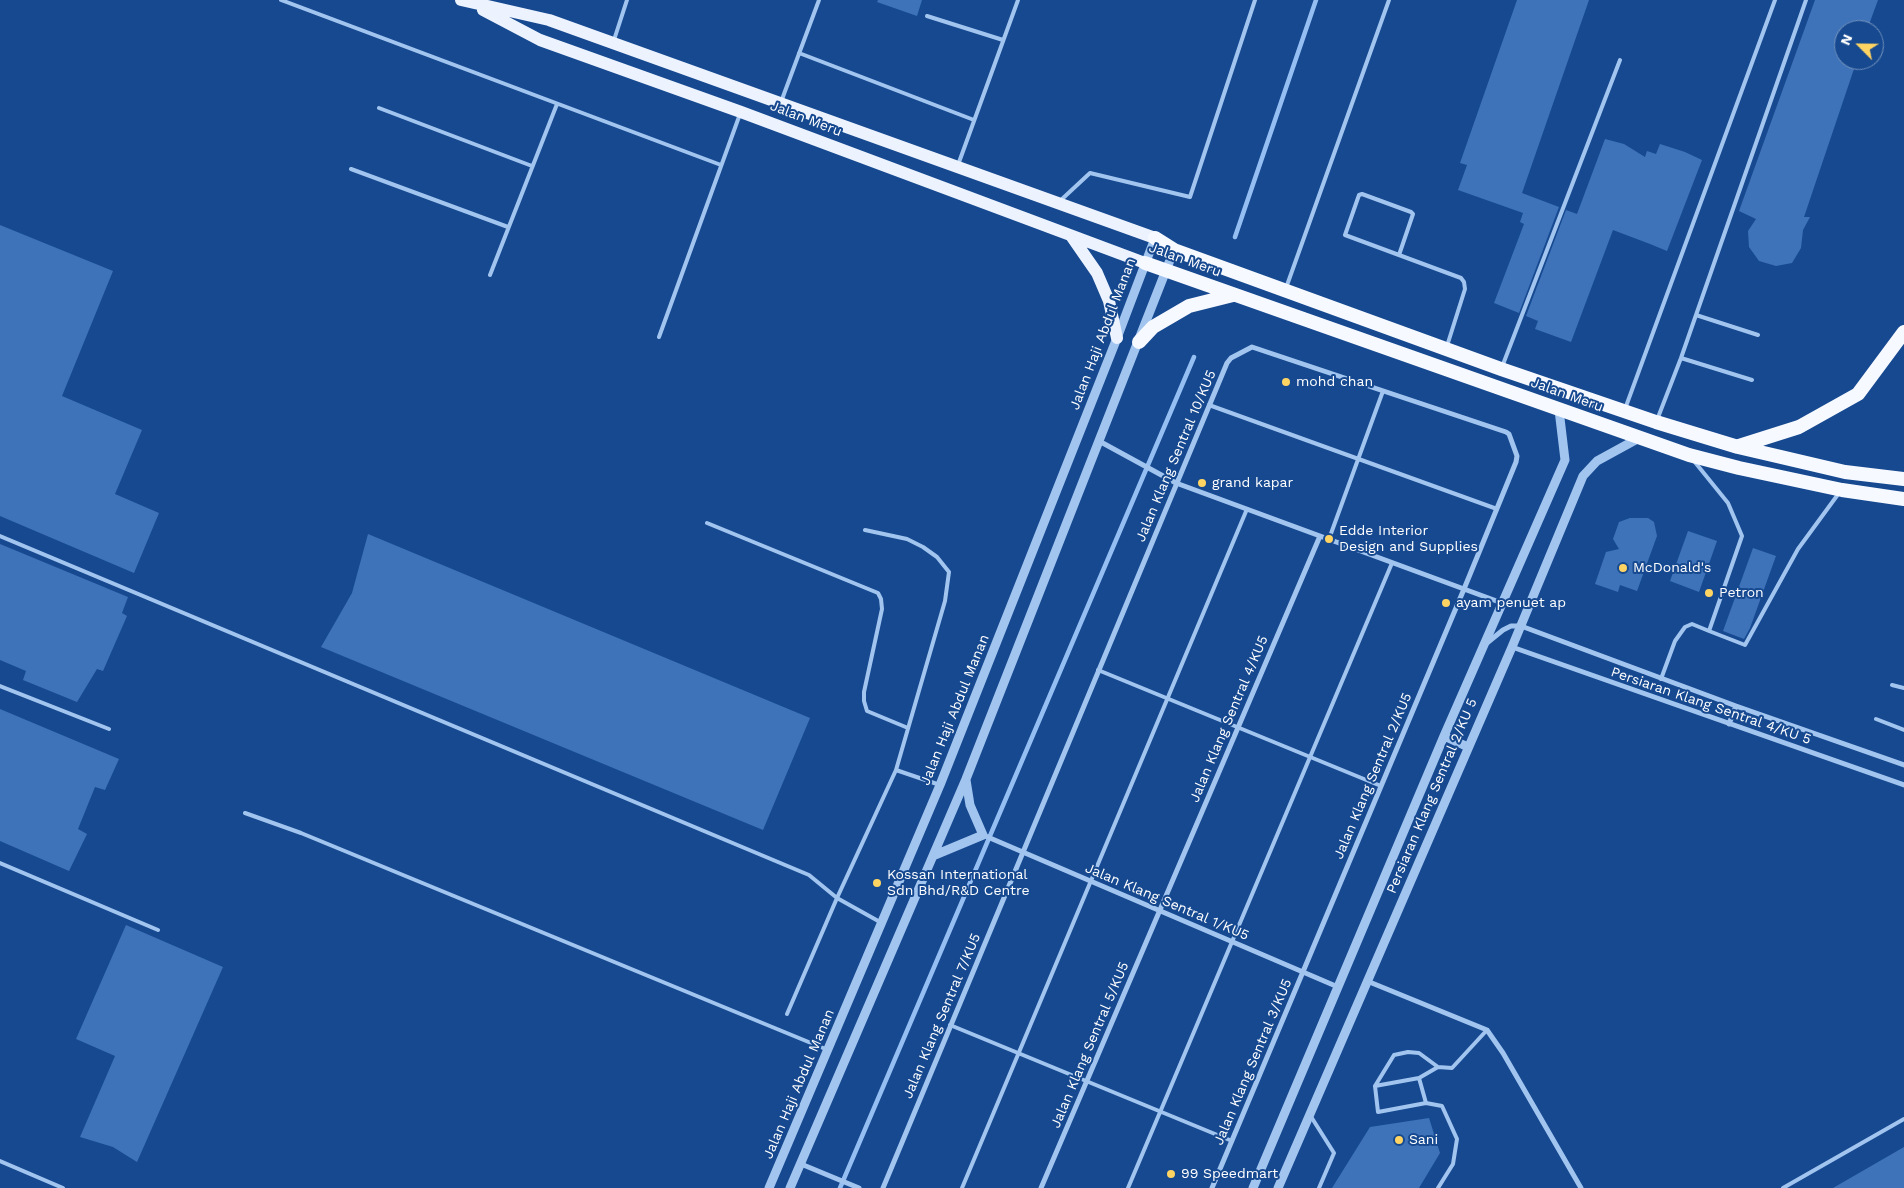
<!DOCTYPE html>
<style>
body{margin:0}
#map{position:relative;width:1904px;height:1188px;overflow:hidden;background:#164990;font-family:"Work Sans",sans-serif}
canvas{display:block}
.north{position:absolute;left:1834px;top:20px;width:50px;height:50px;box-sizing:border-box;background:#164990;border:1px solid #7392bc;border-radius:50%;rotate:293deg;font-size:14px;font-weight:700;line-height:20px;text-align:center;color:#fff}
.north::after{content:'';display:block;margin:auto;width:18px;height:22px;background:#ffd462;clip-path:polygon(50% 0,100% 100%,50% 72%,0 100%)}
</style>
<div id="map">
<canvas width="1904" height="1188"></canvas>
<div class="north">N</div>
</div>
<script>
const ctx = document.querySelector('canvas').getContext('2d');
ctx.lineJoin = 'round';
function toPath(rows) {
  const path = new Path2D();
  for (const r of rows) {
    path.moveTo(r[0], r[1]);
    for (let i = 2; i < r.length; i += 2) path.lineTo(r[i], r[i + 1]);
  }
  return path;
}
function trace(path, color, width, dash) {
  ctx.strokeStyle = color;
  ctx.lineWidth = width;
  ctx.lineCap = dash ? 'butt' : 'round';
  ctx.setLineDash(dash || []);
  ctx.stroke(path);
}
function paint(path, color) {
  ctx.fillStyle = color;
  ctx.fill(path, 'evenodd');
}
function label(font, color, halo, rows, align = 'center') {
  ctx.font = font + ' "Work Sans",sans-serif';
  ctx.lineWidth = 4;
  ctx.setLineDash([]);
  ctx.textBaseline = 'middle';
  ctx.strokeStyle = halo;
  ctx.fillStyle = color;
  for (const [text, x, y, turn = 0] of rows) {
    ctx.save();
    ctx.translate(x, y);
    ctx.rotate((+turn || 0) * Math.PI / 180);
    ctx.textAlign = isNaN(turn) ? turn : align;
    if (halo) ctx.strokeText(text, 0, 0);
    ctx.fillText(text, 0, 0);
    ctx.restore();
  }
}
trace(toPath([
 [1235,237,1316,0],
 [840,1188,1194,357]
]), '#95bff3', 4.5);
paint(toPath([
 [878,0,922,0,917,16,877,2],
 [1517,0,1589,0,1522,193,1559,207,1519,313,1494,303,1524,224,1520,222,1523,213,1458,190,1467,165,1460,163],
 [1815,0,1878,0,1867,30,1844,30,1844,60,1857,60,1804,217,1810,217,1803,230,1801,248,1792,263,1776,266,1759,261,1749,247,1748,231,1756,219,1739,211],
 [1605,139,1624,144,1645,157,1647,151,1656,154,1660,144,1685,152,1702,160,1667,251,1650,244,1613,230,1571,342,1535,329,1538,321,1526,316,1566,210,1577,214],
 [0,225,113,271,62,396,142,430,115,494,159,513,134,573,0,516],
 [1630,518,1648,518,1654,522,1657,536,1637,591,1620,585,1618,592,1595,584,1606,552,1619,549,1613,539,1619,522],
 [1688,531,1717,541,1699,592,1670,581],
 [368,534,810,718,763,830,321,647,352,593],
 [0,544,128,597,122,613,127,616,103,671,97,669,77,702,23,680,26,671,0,660],
 [1753,548,1776,556,1750,628,1744,639,1723,631],
 [0,709,119,759,105,790,95,787,78,829,87,834,69,871,0,841],
 [126,925,223,967,137,1162,113,1147,80,1137,115,1056,76,1039],
 [1429,1118,1440,1153,1419,1188,1332,1188,1370,1127],
 [1904,1147,1904,1188,1833,1188]
]), '#3e73b9');
trace(toPath([
 [281,0,721,165],
 [927,16,1003,40],
 [614,40,627,0],
 [799,53,974,120],
 [781,102,819,0],
 [379,108,532,166],
 [958,165,1018,0],
 [351,169,508,227],
 [1061,200,1090,173,1190,197,1255,0],
 [1399,255,1413,214,1411,212,1362,194,1359,195,1345,235,1461,278,1464,282,1465,289,1447,346],
 [490,275,557,104],
 [1286,288,1389,0],
 [1696,315,1758,335],
 [659,337,740,114],
 [1681,358,1752,380],
 [1502,367,1620,60],
 [1209,405,1497,509],
 [1625,409,1775,0],
 [1657,420,1681,358,1806,0],
 [1694,461,1728,503,1742,536,1709,631,1745,645,1798,549,1839,493],
 [707,523,878,593,881,599,882,609,864,692,864,701,867,711,908,728],
 [865,530,907,539,923,547,937,557,949,572,945,601,896,770],
 [0,536,809,875,837,898,880,922],
 [1329,539,1383,391],
 [1098,670,1381,786],
 [1661,679,1675,641,1685,627,1692,624,1709,631],
 [1892,685,1904,688],
 [0,686,109,729],
 [1876,719,1904,730],
 [245,813,301,833,828,1050],
 [0,863,158,930],
 [787,1014,837,898,896,770,940,785],
 [950,1025,1232,1141],
 [1438,1067,1419,1053,1408,1052,1394,1055,1375,1086,1419,1078,1438,1067,1452,1068,1487,1030],
 [1419,1078,1426,1103],
 [1375,1086,1378,1112,1426,1103,1442,1106,1457,1139,1453,1164,1438,1188],
 [1310,1115,1334,1153,1319,1188],
 [0,1161,63,1188],
 [962,1188,1247,509],
 [1128,1188,1392,563],
 [1783,1188,1904,1119]
]), '#a2c5f0', 4);
trace(toPath([
 [1099,441,1176,483,1502,603],
 [1487,643,1503,630,1511,626,1521,626,1736,706,1904,765],
 [1512,647,1904,785],
 [1729,724,1736,706],
 [983,835,1338,987],
 [1367,981,1487,1030,1503,1053,1581,1188],
 [801,1164,859,1188],
 [883,1188,1227,363,1231,358,1252,347,1506,432,1509,434,1517,456,1516,462,1464,589,1212,1188],
 [1041,1188,1320,536]
]), '#a2c5f0', 5);
trace(toPath([
 [1444,736,1468,747],
 [935,855,983,835,970,805,966,780],
 [769,1188,940,785,1117,338,1155,238],
 [790,1188,966,779,1174,250],
 [1253,1188,1444,736,1565,460,1559,410],
 [1278,1188,1512,647,1583,476,1597,461,1639,438]
]), '#a2c5f0', 9);
trace(toPath([
 [461,0,549,20,1155,238],
 [483,10,540,40,741,112,1145,263],
 [1072,237,1097,273,1109,301,1117,338]
]), '#ecf3ff', 12);
trace(toPath([
 [1155,238,1174,250,1501,369,1656,422,1738,447,1781,457,1845,472,1904,479],
 [1145,263,1689,455,1739,468,1842,490,1904,499],
 [1139,342,1153,327,1189,306,1233,295],
 [1739,446,1799,427,1858,394,1904,332]
]), '#f6f9ff', 14);
for (const [x, y, r, color] of [
 [1286,382,5,"#ffd462"],
 [1202,483,5,"#ffd462"],
 [1329,539,5,"#ffd462"],
 [1623,568,5,"#ffd462"],
 [1709,593,5,"#ffd462"],
 [1446,603,5,"#ffd462"],
 [877,883,5,"#ffd462"],
 [1399,1140,5,"#ffd462"],
 [1171,1174,5,"#ffd462"]
]) {
  const dot = new Path2D();
  dot.arc(x, y, r, 0, 2 * Math.PI);
  ctx.fillStyle = color;
  ctx.fill(dot);
  trace(dot, '#164990', 2);
}
label('14px', '#fff', '#164990', [
 ["Jalan Meru",806,119,21],
 ["Jalan Meru",1185,260,20],
 ["Jalan Haji Abdul Manan",1103,334,-69],
 ["Jalan Meru",1567,395,20],
 ["Jalan Klang Sentral 10/KU5",1176,456,-67],
 ["Persiaran Klang Sentral 4/KU 5",1711,706,19],
 ["Jalan Haji Abdul Manan",955,710,-68],
 ["Jalan Klang Sentral 4/KU5",1229,719,-67],
 ["Jalan Klang Sentral 2/KU5",1373,776,-67],
 ["Persiaran Klang Sentral 2/KU 5",1432,796,-67],
 ["Jalan Klang Sentral 1/KU5",1167,902,23],
 ["Jalan Klang Sentral 7/KU5",942,1016,-67],
 ["Jalan Klang Sentral 5/KU5",1090,1045,-67],
 ["Jalan Klang Sentral 3/KU5",1253,1062,-67],
 ["Jalan Haji Abdul Manan",799,1084,-67]
]);
label('14px', '#fff', '#164990', [
 ["mohd chan",1296,382],
 ["grand kapar",1212,483],
 ["Edde Interior",1339,531],
 ["Design and Supplies",1339,547],
 ["McDonald's",1633,568],
 ["Petron",1719,593],
 ["ayam penuet ap",1456,603],
 ["Kossan International",887,875],
 ["Sdn Bhd/R&D Centre",887,891],
 ["Sani",1409,1140],
 ["99 Speedmart",1181,1174]
], 'left');
</script>
